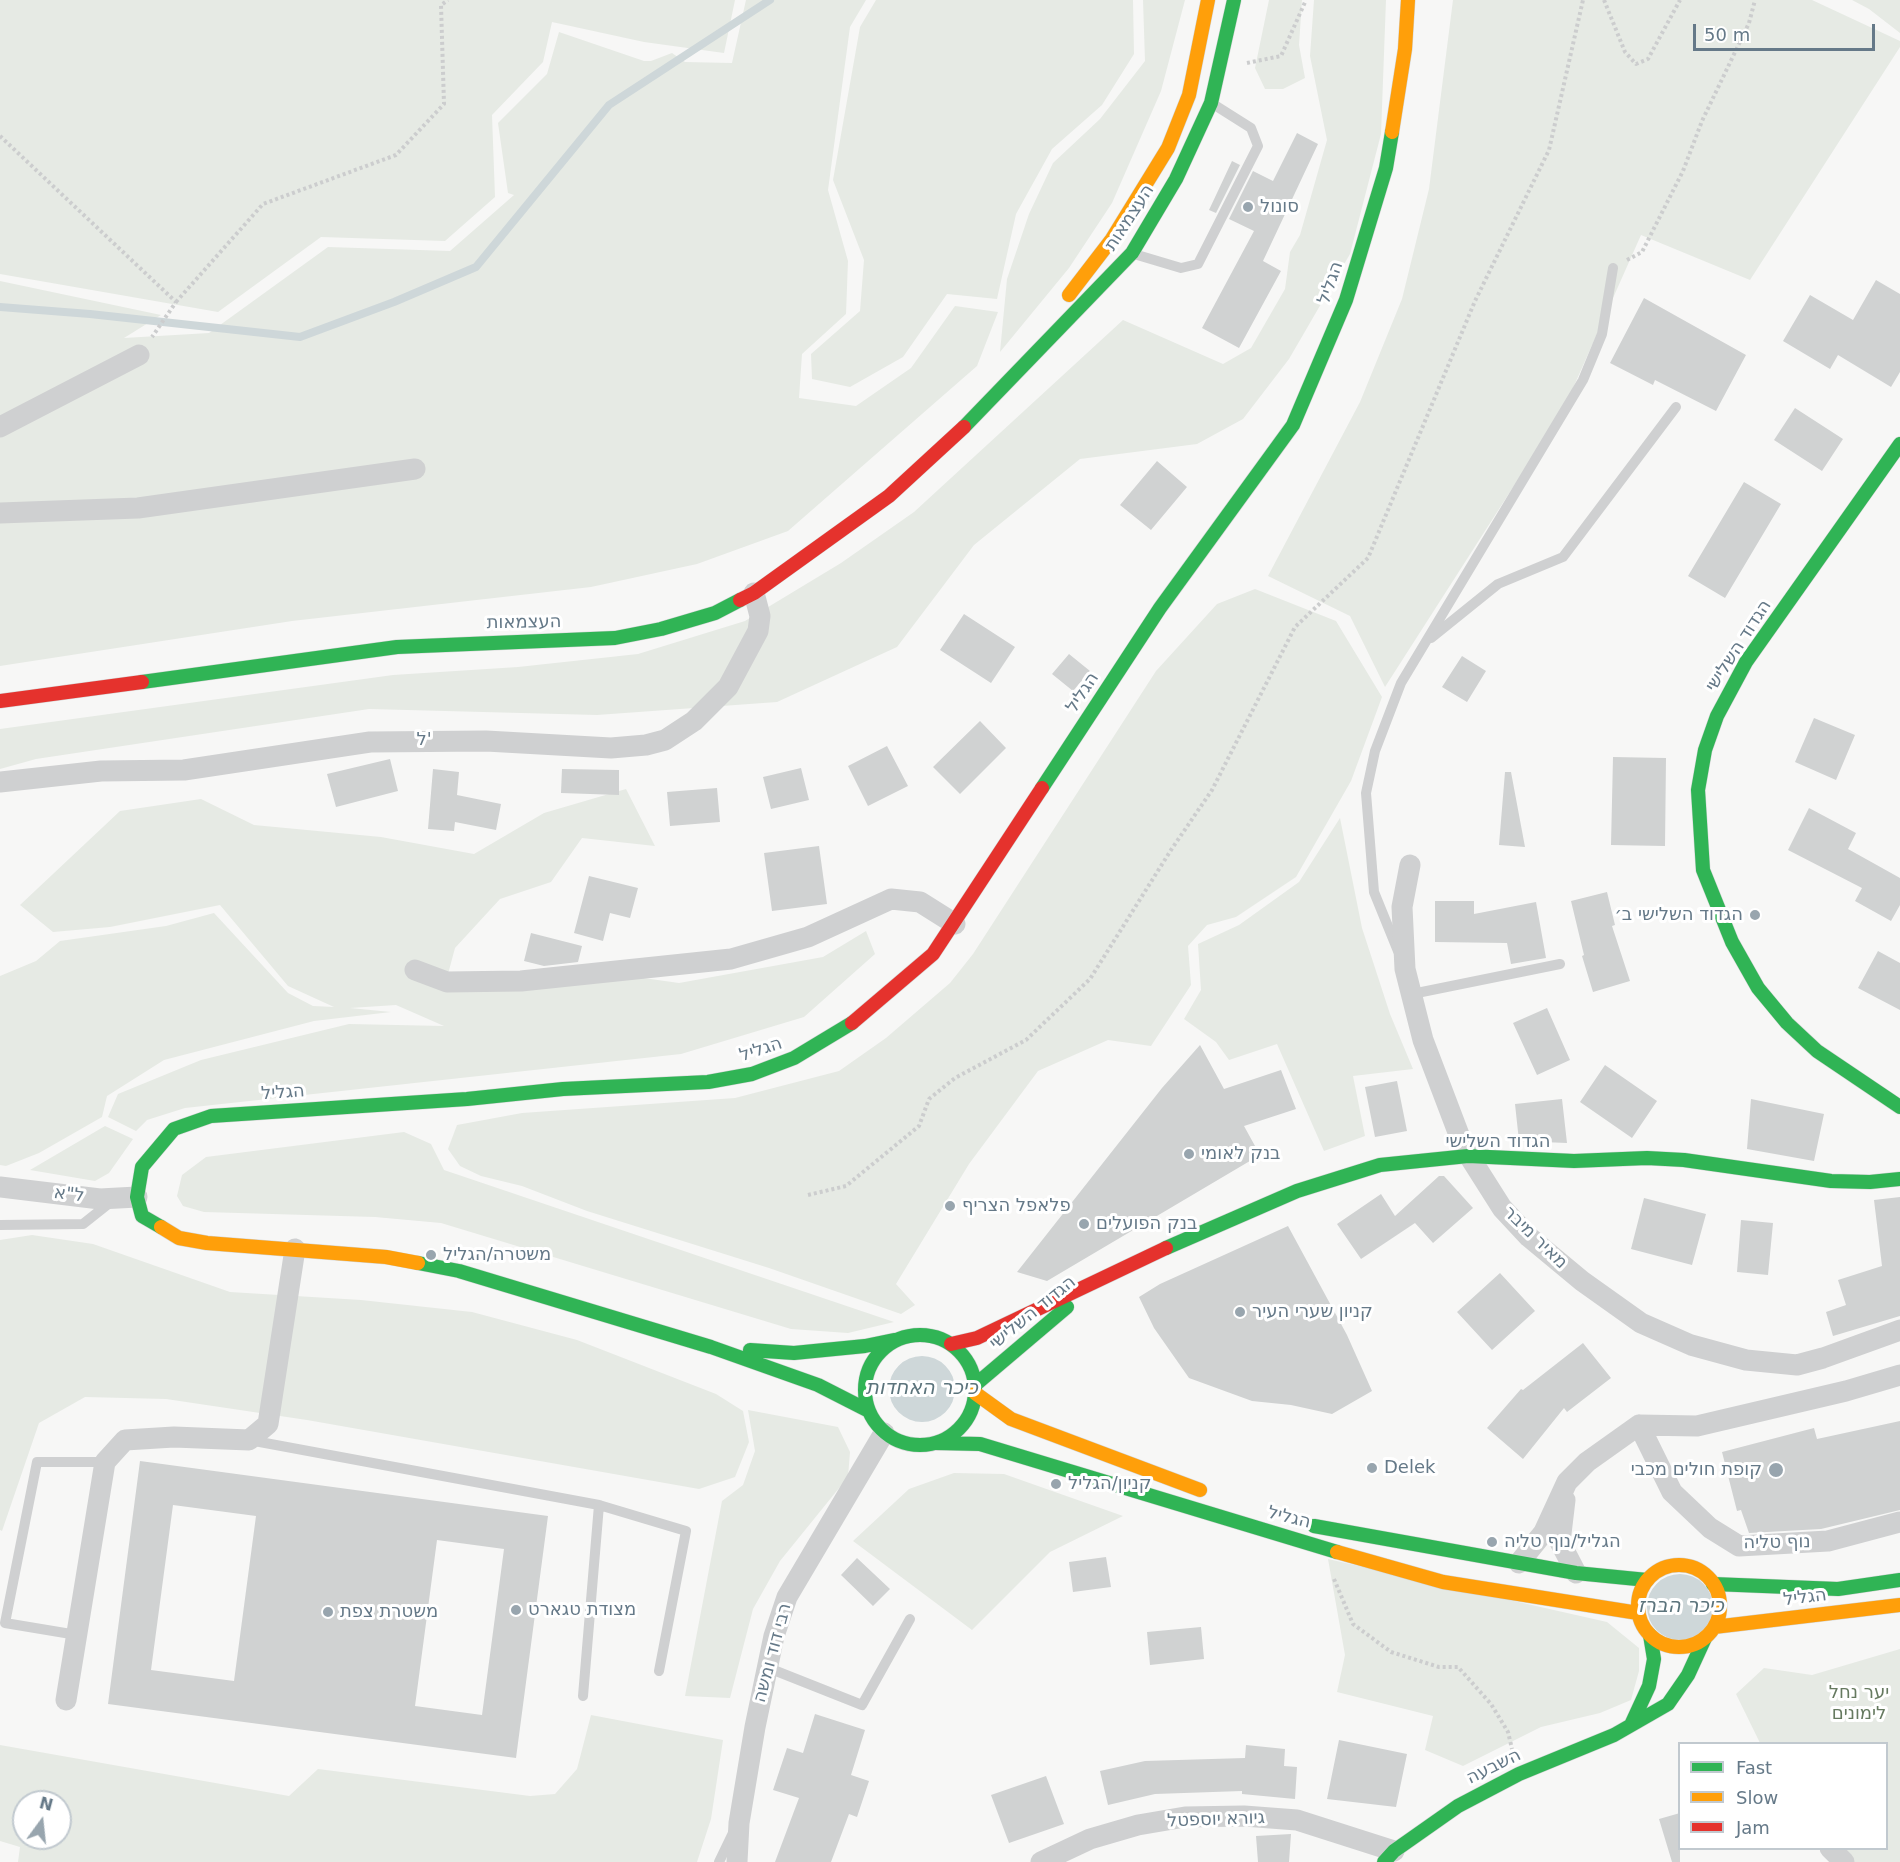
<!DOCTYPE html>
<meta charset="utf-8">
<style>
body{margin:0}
#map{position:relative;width:1900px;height:1862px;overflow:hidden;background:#f7f7f6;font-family:"DejaVu Sans",sans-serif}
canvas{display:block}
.legend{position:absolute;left:1678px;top:1742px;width:210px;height:108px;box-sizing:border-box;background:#fff;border:2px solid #c1c9cf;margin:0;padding:8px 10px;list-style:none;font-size:18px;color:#657988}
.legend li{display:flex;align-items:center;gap:12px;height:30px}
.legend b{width:30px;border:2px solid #c1c9cf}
.north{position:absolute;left:12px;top:1790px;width:60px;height:60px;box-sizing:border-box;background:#fff;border:2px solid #c1c9cf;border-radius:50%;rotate:15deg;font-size:16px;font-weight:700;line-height:24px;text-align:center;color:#657988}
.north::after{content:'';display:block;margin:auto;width:21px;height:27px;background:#98a5ae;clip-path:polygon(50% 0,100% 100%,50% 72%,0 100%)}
.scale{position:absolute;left:1693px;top:24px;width:182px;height:27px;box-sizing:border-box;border:3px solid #657988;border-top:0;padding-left:8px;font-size:18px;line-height:21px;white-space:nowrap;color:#657988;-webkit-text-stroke:4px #fff;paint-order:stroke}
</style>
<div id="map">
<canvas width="1900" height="1862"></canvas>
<ul class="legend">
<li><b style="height:8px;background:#30b455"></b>Fast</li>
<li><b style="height:8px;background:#ff9f0a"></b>Slow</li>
<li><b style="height:8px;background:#e5322d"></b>Jam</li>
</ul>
<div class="north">N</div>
<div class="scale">50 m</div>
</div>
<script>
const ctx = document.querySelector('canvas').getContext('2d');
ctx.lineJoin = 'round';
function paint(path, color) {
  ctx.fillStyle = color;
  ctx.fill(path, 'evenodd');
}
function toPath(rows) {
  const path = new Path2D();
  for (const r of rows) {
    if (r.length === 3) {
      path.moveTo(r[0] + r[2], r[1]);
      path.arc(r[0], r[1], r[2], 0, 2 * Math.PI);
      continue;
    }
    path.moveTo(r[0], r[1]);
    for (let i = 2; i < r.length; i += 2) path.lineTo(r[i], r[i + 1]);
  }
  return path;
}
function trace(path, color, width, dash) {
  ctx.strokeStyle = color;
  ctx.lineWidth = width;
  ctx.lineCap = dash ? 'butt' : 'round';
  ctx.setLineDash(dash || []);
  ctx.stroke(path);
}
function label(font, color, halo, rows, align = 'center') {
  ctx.font = font + ' "DejaVu Sans",Heebo,sans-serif';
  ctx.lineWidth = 6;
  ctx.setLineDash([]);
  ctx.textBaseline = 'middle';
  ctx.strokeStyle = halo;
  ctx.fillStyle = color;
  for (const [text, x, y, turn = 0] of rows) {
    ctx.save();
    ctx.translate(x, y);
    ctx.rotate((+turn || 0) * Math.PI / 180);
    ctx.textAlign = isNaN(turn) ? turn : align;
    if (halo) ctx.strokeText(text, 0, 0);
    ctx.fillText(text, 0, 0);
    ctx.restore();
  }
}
paint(toPath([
 [0,0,735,0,724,53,644,42,552,22,543,62,492,115,495,197,445,241,321,237,218,312,0,274],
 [746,0,866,0,850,27,828,190,848,261,846,314,802,354,799,398,856,406,911,368,955,306,998,312,977,366,788,531,697,564,591,587,292,621,0,666,0,281,161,315,124,338,209,333,328,247,450,251,514,195,508,193,498,123,547,74,559,32,644,61,651,61,672,53,685,62,732,63],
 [876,0,1133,0,1134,54,1102,105,1052,149,1016,214,997,299,947,294,903,357,850,387,812,379,811,354,860,311,864,260,833,180,860,27],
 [1143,0,1185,0,1161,91,1112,203,1069,268,1000,352,1007,279,1029,214,1053,163,1100,119,1145,61],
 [1269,0,1302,0,1299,45,1305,78,1283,89,1265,89,1255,68],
 [1314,0,1386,0,1381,134,1350,254,1289,359,1243,419,1197,444,1080,459,974,545,897,647,777,702,597,715,369,709,36,759,0,769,0,729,393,675,518,667,638,654,745,621,841,563,914,512,1123,320,1223,364,1251,348,1285,289,1290,252,1300,235,1327,140,1310,56],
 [1453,0,1812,0,1900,41,1900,47,1750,280,1641,235,1565,406,1385,687,1350,616,1268,576,1360,402,1402,299,1429,189],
 [1852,0,1900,0,1900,33,1869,9],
 [1255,589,1336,621,1382,697,1351,781,1296,877,1236,917,1207,925,1188,946,1191,985,1151,1046,1108,1040,1038,1071,969,1164,896,1284,915,1305,901,1314,769,1268,587,1211,522,1186,481,1176,460,1166,448,1149,457,1125,522,1113,735,1098,839,1071,886,1038,950,983,973,954,1156,671,1217,604],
 [626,789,655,846,582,838,551,882,500,899,455,948,448,974,622,975,679,983,823,957,866,931,875,954,804,1017,681,1054,185,1108,147,1120,136,1131,108,1117,118,1094,201,1060,349,1024,444,1026,396,1005,350,1008,391,1012,314,1021,164,1060,107,1096,102,1117,39,1153,6,1166,0,1165,0,976,36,961,60,941,166,926,214,913,288,993,313,1006,334,1007,288,986,220,905,110,927,53,932,20,905,120,811,201,799,254,825,381,837,474,854,544,813],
 [1340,818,1362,928,1390,1014,1413,1069,1353,1076,1365,1136,1324,1151,1277,1044,1229,1060,1216,1042,1184,1019,1201,990,1198,944,1239,925,1299,882],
 [105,1126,133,1139,109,1173,95,1181,30,1170],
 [404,1132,431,1144,444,1170,894,1322,848,1333,791,1329,441,1223,375,1217,204,1212,183,1206,177,1196,182,1175,206,1157],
 [32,1235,93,1244,230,1292,361,1300,472,1312,577,1340,716,1394,743,1411,749,1442,735,1477,699,1489,307,1420,166,1399,85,1397,39,1423,2,1531,0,1530,0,1240],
 [748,1410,838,1427,850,1452,848,1477,780,1561,753,1609,730,1698,685,1696,722,1501,743,1485,755,1451],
 [954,1473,1004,1474,1123,1516,1050,1552,972,1630,853,1541,909,1489],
 [1328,1559,1607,1622,1639,1648,1639,1671,1631,1700,1600,1713,1541,1727,1463,1766,1425,1750,1433,1716,1337,1692,1345,1655],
 [1900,1649,1900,1862,1848,1862,1836,1849,1886,1848,1886,1744,1760,1743,1736,1694,1764,1668,1812,1675],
 [591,1715,723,1740,711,1819,697,1862,18,1862,20,1847,0,1841,0,1745,289,1796,318,1769,530,1796,555,1794,577,1769],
 [24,1802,60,1802,60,1838,24,1838]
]), '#e6eae4');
paint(toPath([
 [922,1389,33],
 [1680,1607,33]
]), '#ced7d9');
trace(toPath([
 [0,307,90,314,300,337,394,302,476,267,609,105,770,0]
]), '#ced7d9', 8);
paint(toPath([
 [1297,133,1318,144,1263,261,1281,271,1239,348,1202,328,1254,231,1229,219,1253,171,1273,181],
 [1232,161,1240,165,1216,213,1209,210],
 [1876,280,1900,294,1900,372,1891,387,1838,355,1830,369,1783,341,1810,295,1853,320],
 [1644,298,1746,355,1716,411,1655,380,1653,385,1610,363],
 [1795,408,1843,439,1822,471,1774,440],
 [1157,461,1187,487,1151,530,1120,505],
 [1744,482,1781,504,1725,598,1688,576],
 [964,614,1015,647,991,683,940,650],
 [1069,654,1090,671,1073,691,1052,674],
 [1462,656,1486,671,1467,702,1442,687],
 [1814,718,1855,735,1836,780,1795,762],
 [980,721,1006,748,960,794,933,767],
 [887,746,908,786,868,806,848,766],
 [1613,757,1666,758,1665,846,1611,845],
 [390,759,398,791,336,807,327,774],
 [801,768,809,800,771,809,763,777],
 [433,769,459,772,457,795,501,804,496,830,455,822,454,831,428,829],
 [562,769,619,770,619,795,561,793],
 [1505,772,1511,772,1525,847,1499,845],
 [717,788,720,822,670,826,667,792],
 [1809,808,1856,833,1848,849,1900,878,1900,905,1891,921,1855,901,1862,888,1788,850],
 [819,846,827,904,772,911,764,853],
 [589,876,638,888,630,918,610,913,603,941,574,933],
 [1607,892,1615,925,1612,926,1630,981,1593,992,1582,956,1584,955,1571,901],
 [1435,901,1474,901,1474,914,1536,902,1546,958,1511,964,1507,943,1435,942],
 [531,933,582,946,578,962,544,966,524,961],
 [1878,951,1900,963,1900,1010,1858,988],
 [1547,1008,1570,1060,1537,1075,1513,1023],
 [1200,1045,1224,1089,1281,1070,1296,1109,1244,1126,1260,1155,1047,1281,1017,1272,1162,1088],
 [1605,1065,1657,1101,1632,1138,1580,1102],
 [1397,1081,1407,1131,1375,1137,1365,1087],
 [1562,1099,1567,1143,1519,1141,1515,1104],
 [1751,1099,1824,1114,1814,1161,1747,1149],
 [1439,1176,1444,1176,1473,1208,1433,1243,1415,1223,1361,1259,1337,1224,1381,1194,1395,1216],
 [1900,1197,1900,1316,1833,1336,1826,1312,1846,1305,1838,1280,1882,1266,1874,1200],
 [1644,1198,1706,1214,1692,1265,1631,1249],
 [1741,1220,1773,1223,1768,1275,1737,1272],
 [1288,1226,1347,1335,1372,1391,1332,1414,1291,1405,1252,1401,1189,1378,1154,1328,1139,1297,1160,1284],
 [1500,1273,1535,1311,1492,1350,1457,1312],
 [1583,1343,1611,1378,1567,1412,1564,1408,1523,1459,1487,1428,1521,1389,1523,1390],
 [1900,1421,1900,1510,1821,1529,1749,1533,1741,1510,1737,1511,1722,1452,1814,1428,1817,1439],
 [140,1461,548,1516,516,1758,108,1704],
 [173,1505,256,1516,234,1681,151,1670],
 [437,1540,504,1549,482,1715,415,1706],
 [1106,1557,1111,1587,1073,1592,1069,1562],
 [857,1558,890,1589,873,1606,841,1575],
 [1201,1627,1204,1659,1150,1665,1147,1632],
 [815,1714,865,1730,851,1775,869,1781,857,1817,849,1814,831,1862,775,1862,799,1798,773,1790,787,1748,803,1753],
 [1339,1740,1407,1754,1396,1807,1327,1799],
 [1246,1745,1285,1749,1284,1766,1297,1767,1295,1799,1242,1794,1242,1791,1155,1794,1108,1805,1100,1771,1145,1761,1245,1758],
 [1046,1776,1064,1824,1009,1843,991,1795],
 [1680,1813,1680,1862,1672,1862,1659,1819],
 [1291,1834,1289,1862,1258,1862,1256,1836]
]), '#d0d2d2');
const fast = toPath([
 [964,427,1132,253,1176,179,1211,103,1234,0],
 [1900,444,1746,662,1717,716,1705,750,1698,790,1703,870,1732,942,1758,988,1787,1023,1817,1051,1900,1107],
 [142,682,397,647,615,638,661,629,715,613,740,600],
 [1042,788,1160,608,1293,425,1346,300,1386,168,1392,132],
 [161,1227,142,1216,137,1197,142,1167,174,1129,211,1116,467,1099,563,1089,708,1082,752,1074,794,1058,852,1023],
 [1166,1248,1297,1191,1380,1165,1468,1156,1574,1161,1647,1158,1684,1160,1831,1181,1870,1182,1900,1179],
 [418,1263,459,1271,711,1347,818,1385,869,1411],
 [920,1390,55],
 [750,1350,794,1353,865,1346,894,1340],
 [975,1385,1067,1307],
 [936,1443,980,1444,1337,1552],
 [1314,1526,1576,1573,1647,1580],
 [1713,1584,1838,1589,1900,1580],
 [1631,1725,1649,1686,1654,1659,1650,1635],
 [1384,1862,1394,1851,1458,1806,1519,1774,1614,1735,1668,1704,1688,1675,1705,1638]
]);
const slow = toPath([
 [1392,132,1405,49,1408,0],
 [1069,295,1112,239,1168,148,1189,95,1208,0],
 [161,1227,179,1238,207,1243,386,1257,418,1263],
 [975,1393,1011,1419,1200,1490],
 [1337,1552,1443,1582,1638,1613],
 [1679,1606,41],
 [1714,1627,1900,1605]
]);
const jam = toPath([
 [740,600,754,593,889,496,964,427],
 [0,701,142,682],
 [852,1023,933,954,1042,788],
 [951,1344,977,1338,1166,1248]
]);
trace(fast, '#d3d5d5', 15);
trace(slow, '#d3d5d5', 15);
trace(jam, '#d3d5d5', 15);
trace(toPath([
 [1604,0,1625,52,1636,64,1648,59,1680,0],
 [1247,63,1281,56,1306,0],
 [0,136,176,302,152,337],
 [1627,260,1642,252,1683,171,1702,121,1749,23,1755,0],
 [176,302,263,204,396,155,444,104,441,5,448,0],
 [808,1195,846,1186,919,1126,929,1099,955,1078,1026,1040,1090,979,1171,850,1212,790,1295,627,1368,558,1475,301,1549,150,1583,0],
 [1334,1579,1353,1624,1391,1652,1439,1667,1458,1667,1491,1704,1508,1732,1512,1749]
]), '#cccdce', 4, [3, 3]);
trace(toPath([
 [1134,254,1181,268,1198,264,1258,146,1251,128,1213,104],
 [1431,638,1498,584,1563,557,1676,407],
 [1398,951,1374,892,1366,793,1375,751,1401,683,1583,380,1602,334,1613,268],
 [1412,994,1560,964],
 [0,1225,83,1224,112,1201],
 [249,1440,599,1505,583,1696],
 [599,1505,686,1531,659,1671],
 [77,1635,5,1623,37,1462,105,1462],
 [766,1667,862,1705,910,1619],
 [719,1862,733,1833]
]), '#cfd0d1', 10);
trace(toPath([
 [0,427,139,355],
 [0,513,138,508,415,469],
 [0,782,101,771,184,770,370,742,486,741,611,748,646,745,665,740,694,721,728,687,758,631,760,616,754,593],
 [1410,865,1402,907,1405,969,1423,1040,1464,1148,1502,1208,1529,1237,1582,1281,1641,1323,1691,1345,1746,1360,1797,1365,1823,1358,1900,1330],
 [415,970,447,982,521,981,731,959,808,937,891,899,920,902,955,924],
 [0,1187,100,1199,137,1197],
 [1639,1425,1672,1492,1710,1528,1739,1546,1828,1541,1900,1522],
 [1565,1500,1560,1542,1576,1573],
 [1519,1563,1544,1532,1567,1482,1587,1462,1639,1425,1697,1426,1846,1391,1900,1375],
 [66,1700,105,1462,125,1440,174,1437,249,1440,268,1424,295,1249],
 [1830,1848,1844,1862],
 [737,1862,739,1823,755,1727,774,1636,787,1597,884,1433],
 [1041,1862,1090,1839,1138,1825,1185,1817,1244,1816,1297,1820,1394,1851]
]), '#cfd0d1', 21);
trace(fast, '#30b455', 14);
trace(slow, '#ff9f0a', 14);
trace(jam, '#e5322d', 14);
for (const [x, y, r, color] of [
 [1248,207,6,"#98a5ae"],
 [1755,915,6,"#98a5ae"],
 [1189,1154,6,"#98a5ae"],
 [950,1206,6,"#98a5ae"],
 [1084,1224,6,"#98a5ae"],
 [431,1255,6,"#98a5ae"],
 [1240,1312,6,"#98a5ae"],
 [1372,1468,6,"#98a5ae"],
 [1776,1470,8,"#98a5ae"],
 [1056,1484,6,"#98a5ae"],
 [1492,1542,6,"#98a5ae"],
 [516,1610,6,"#98a5ae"],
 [328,1612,6,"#98a5ae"]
]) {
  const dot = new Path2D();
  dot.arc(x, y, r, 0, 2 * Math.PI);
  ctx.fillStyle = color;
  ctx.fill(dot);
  trace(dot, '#fff', 2);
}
label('18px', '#657988', '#fff', [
 ["סונול",1260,207],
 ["הגדוד השלישי ב׳",1743,915,"right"],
 ["בנק לאומי",1201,1154],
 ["פלאפל הצריף",962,1206],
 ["בנק הפועלים",1096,1224],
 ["משטרה/הגליל",443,1255],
 ["קניון שערי העיר",1252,1312],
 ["Delek",1384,1468],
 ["קופת חולים מכבי",1762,1470,"right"],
 ["קניון/הגליל",1068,1484],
 ["הגליל/נוף טליה",1504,1542],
 ["מצודת טגארט",528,1610],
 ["משטרת צפת",340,1612]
], 'left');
label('18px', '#657988', '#fff', [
 ["העצמאות",1130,218,-57],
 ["הגליל",1331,283,-71],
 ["העצמאות",524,623,-1],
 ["הגדוד השלישי",1739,646,-57],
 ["הגליל",1083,693,-57],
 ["ל'",424,740],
 ["הגליל",761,1050,-18],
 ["הגליל",283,1093,-4],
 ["הגדוד השלישי",1498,1142],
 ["ל\"א",69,1195,7],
 ["מאיר מיבר",1535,1238,44],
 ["הגדוד השלישי",1033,1313,-39],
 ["הגליל",1289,1518,14],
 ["נוף טליה",1777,1543,-1],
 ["הגליל",1805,1598,-7],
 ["רבי דוד ומשה",773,1653,-75],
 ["השבעה",1494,1767,-26],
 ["גיורא יוספטל",1216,1820,-2]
]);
label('18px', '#667a60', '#fff', [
 ["יער נחל",1859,1693],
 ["לימונים",1859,1714]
]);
label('italic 20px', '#5c747c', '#fff', [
 ["כיכר האחדות",922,1389],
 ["כיכר הברז",1681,1607]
]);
</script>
